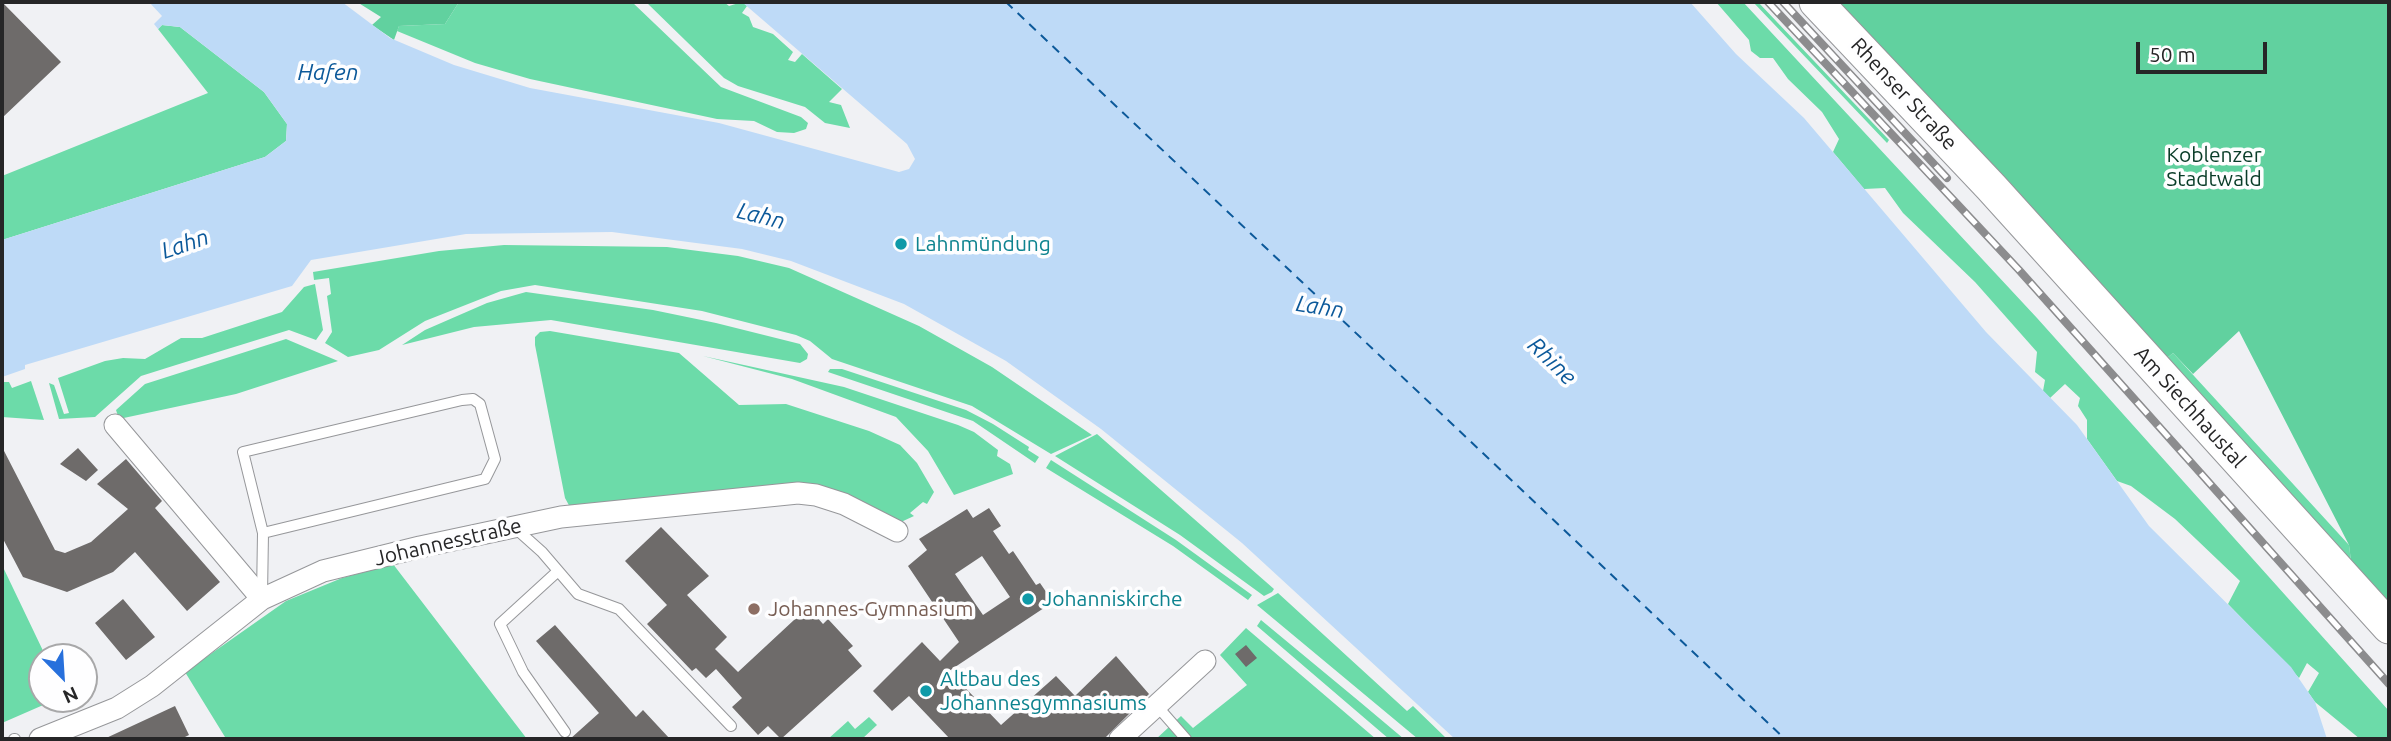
<!DOCTYPE html>
<meta charset="utf-8">
<style>
body{margin:0}
#map{position:relative;width:2391px;height:741px;overflow:hidden;background:#f0f1f4;font-family:Ubuntu,sans-serif}
canvas{display:block}
.frame{position:absolute;inset:0;border:4px solid #262627;pointer-events:none}
.north{position:absolute;left:28px;top:643px;width:70px;height:70px;box-sizing:border-box;background:#fefeff;border:2px solid #a8a8a9;border-radius:50%;rotate:156deg;font-size:19px;font-weight:700;line-height:28px;text-align:center;color:#262627}
.north::after{content:'';display:block;margin:auto;width:24px;height:32px;background:#2770dc;clip-path:polygon(50% 0,100% 100%,50% 72%,0 100%)}
.scale{position:absolute;left:2136px;top:42px;width:131px;height:32px;box-sizing:border-box;border:4px solid #262627;border-top:0;padding-left:9px;font-size:21px;line-height:24px;white-space:nowrap;color:#262627;-webkit-text-stroke:5px #fefeff;paint-order:stroke}
</style>
<div id="map">
<canvas width="2391" height="741"></canvas>
<div class="frame"></div>
<div class="north">N</div>
<div class="scale">50 m</div>
</div>
<script>
const ctx = document.querySelector('canvas').getContext('2d');
ctx.lineJoin = 'round';
function paint(path, color) {
  ctx.fillStyle = color;
  ctx.fill(path, 'evenodd');
}
function toPath(rows) {
  const path = new Path2D();
  for (const r of rows) {
    path.moveTo(r[0], r[1]);
    for (let i = 2; i < r.length; i += 2) path.lineTo(r[i], r[i + 1]);
  }
  return path;
}
function trace(path, color, width, dash) {
  ctx.strokeStyle = color;
  ctx.lineWidth = width;
  ctx.lineCap = dash ? 'butt' : 'round';
  ctx.setLineDash(dash || []);
  ctx.stroke(path);
}
function label(font, color, halo, rows, align = 'center') {
  ctx.font = font + ' Ubuntu,sans-serif';
  ctx.lineWidth = 7;
  ctx.setLineDash([]);
  ctx.textBaseline = 'middle';
  ctx.strokeStyle = halo;
  ctx.fillStyle = color;
  for (const [text, x, y, turn = 0] of rows) {
    ctx.save();
    ctx.translate(x, y);
    ctx.rotate((+turn || 0) * Math.PI / 180);
    ctx.textAlign = isNaN(turn) ? turn : align;
    if (halo) ctx.strokeText(text, 0, 0);
    ctx.fillText(text, 0, 0);
    ctx.restore();
  }
}
paint(toPath([
 [459,2,632,2,721,87,801,117,808,123,806,129,794,133,777,132,754,121,717,119,530,79,475,63,397,31,399,26,445,24],
 [646,2,724,2,729,6,742,2,747,6,742,13,749,17,753,27,773,34,793,52,788,60,795,62,802,54,842,89,829,102,841,105,850,128,825,123,805,107,738,86,724,78],
 [1716,2,1743,2,2037,318,2389,711,2389,739,2360,739,2315,702,2308,692,2319,673,2307,663,2299,678,2228,604,2240,581,2175,519,2131,486,2117,481,2087,439,2087,420,2078,406,2080,398,2065,384,2050,398,2043,391,2045,380,2035,372,2037,352,1975,282,1903,213,1885,188,1864,189,1833,152,1839,139,1822,112,1788,79,1773,58,1760,58,1751,51,1749,40],
 [1753,2,1758,2,1889,140,1887,143],
 [162,25,180,27,264,92,287,124,286,141,265,157,2,240,2,176,208,93,158,29],
 [504,245,667,247,738,256,789,268,919,326,992,367,1092,435,1051,454,972,406,832,359,810,341,796,335,702,311,535,285,501,291,425,321,379,350,348,357,325,343,332,332,327,296,331,294,329,278,314,280,313,272,439,251],
 [315,284,323,330,316,340,289,330,176,365,141,376,95,417,59,419,49,383,54,385,64,414,69,413,58,378,105,361,123,358,145,359,181,338,202,338,282,312,304,287],
 [526,292,653,310,716,323,800,344,808,354,807,359,800,363,551,320,474,327,402,345,425,330,487,303],
 [550,331,679,353,739,405,786,404,869,431,900,445,917,463,934,492,927,504,923,502,910,513,914,516,901,522,842,497,571,509,565,498,535,345,535,337,540,332],
 [286,339,338,361,236,394,119,419,116,410,145,384],
 [2173,353,2349,545,2352,569,2161,363],
 [703,356,844,387,958,425,974,432,998,450,997,456,1010,464,1013,474,954,495,928,451,896,417,792,379],
 [830,369,842,369,966,410,993,424,1029,447,1028,450,1039,457,1035,463,973,421,828,372],
 [31,381,44,420,2,417,2,382,9,382,12,388],
 [1097,434,1274,589,1272,592,1264,596,1180,535,1055,456],
 [1051,460,1176,540,1252,595,1248,600,1173,546,1046,468],
 [393,564,527,739,223,739,225,737,185,672,286,601,342,578],
 [2,565,46,657,42,657,42,699,57,699,2,723],
 [1278,593,1407,711,1413,706,1447,739,1418,739,1257,605],
 [1261,620,1360,702,1404,739,1389,739,1257,626],
 [1246,628,1376,739,1156,739,1181,716,1193,728,1247,685,1220,655],
 [869,717,877,725,862,739,828,739,848,721,855,729]
]), '#6cdba9');
paint(toPath([
 [357,2,459,2,445,24,399,26,394,40,372,25,381,17],
 [1836,2,2389,2,2389,609,2352,569,2349,545,2239,331,2193,374,2173,353,2161,363]
]), '#61d19f');
paint(toPath([
 [149,2,342,2,390,38,454,65,530,88,719,123,899,172,909,169,915,159,907,144,742,2,1690,2,1736,54,1804,118,1986,332,2077,425,2149,526,2291,667,2315,702,2327,739,1455,739,1242,543,1101,429,1006,361,904,304,791,261,742,249,612,232,466,234,311,260,292,286,25,365,25,369,2,377,2,240,265,157,286,141,287,124,264,92,180,27,162,25,158,29,154,24,162,16]
]), '#bedaf7');
trace(toPath([
 [1006,2,1785,739]
]), '#0c599a', 2, [9, 7]);
paint(toPath([
 [2,2,61,62,2,118],
 [2,447,55,550,65,553,91,542,128,509,97,484,126,459,162,501,155,508,220,582,187,611,135,552,113,572,67,592,23,577,2,537],
 [78,448,98,470,86,481,60,464],
 [989,508,1001,526,993,531,1009,554,1013,551,1036,585,1040,583,1053,602,949,671,1001,725,1056,676,1075,696,1116,656,1149,694,1104,739,950,739,909,696,892,711,873,691,922,642,940,661,959,642,908,566,927,550,919,539,967,509,973,518],
 [982,556,1010,597,983,615,955,574],
 [661,527,709,576,687,595,727,637,715,649,738,672,808,607,823,624,828,619,853,646,848,650,862,666,781,739,768,726,758,735,732,707,742,698,716,669,706,678,696,668,692,671,647,624,667,605,625,561],
 [123,599,155,637,126,660,95,623],
 [555,625,636,717,643,710,670,739,570,739,599,713,536,641],
 [1246,645,1257,658,1246,667,1235,654],
 [175,706,189,735,181,739,104,739]
]), '#6e6b6a');
const service = toPath([
 [514,527,542,552,578,594,619,609,731,726],
 [558,571,500,624,523,672,565,732],
 [262,596,263,533,243,452,462,400,473,399,480,404,495,459,485,479,263,533],
 [1157,706,1186,739],
 [14,739,15,739]
]);
const minor = toPath([
 [115,425,262,599],
 [40,739,117,708,152,686,262,599,323,571,420,547,561,517,798,493,816,495,844,504,897,531],
 [1120,739,1205,661]
]);
const primary = toPath([
 [1816,2,1991,187,2389,627]
]);
trace(service, '#96979a', 12);
trace(minor, '#96979a', 23);
trace(primary, '#96979a', 35);
trace(service, '#fff', 10);
trace(minor, '#fff', 21);
trace(primary, '#fff', 33);
const rail = toPath([
 [1768,2,2019,270,2389,684],
 [1783,2,1947,178]
]);
trace(rail, '#8c8c8e', 8);
trace(rail, '#fefeff', 5, [16]);
for (const [x, y, r, color] of [
 [901,244,7,"#0f9aa8"],
 [1028,599,7,"#0f9aa8"],
 [754,609,7,"#8d6e63"],
 [926,691,7,"#0f9aa8"]
]) {
  const dot = new Path2D();
  dot.arc(x, y, r, 0, 2 * Math.PI);
  ctx.fillStyle = color;
  ctx.fill(dot);
  trace(dot, '#fefeff', 2.5);
}
label('21px', '#262627', '#fefeff', [
 ["Rhenser Straße",1904,94,47],
 ["Am Siechhaustal",2190,407,48],
 ["Johannesstraße",448,542,-13]
]);
label('21px', '#093c28', '#fefeff', [
 ["Koblenzer",2214,155],
 ["Stadtwald",2214,179]
]);
label('21px', '#0d838f', '#fefeff', [
 ["Lahnmündung",915,244],
 ["Johanniskirche",1042,599],
 ["Altbau des",940,679],
 ["Johannesgymnasiums",940,703]
], 'left');
label('21px', '#785e54', '#fefeff', [
 ["Johannes-Gymnasium",768,609]
], 'left');
label('italic 23px', '#0c599a', '#fefeff', [
 ["Hafen",328,72],
 ["Lahn",761,216,14],
 ["Lahn",185,244,-19],
 ["Lahn",1320,307,9],
 ["Rhine",1552,361,44]
]);
</script>
